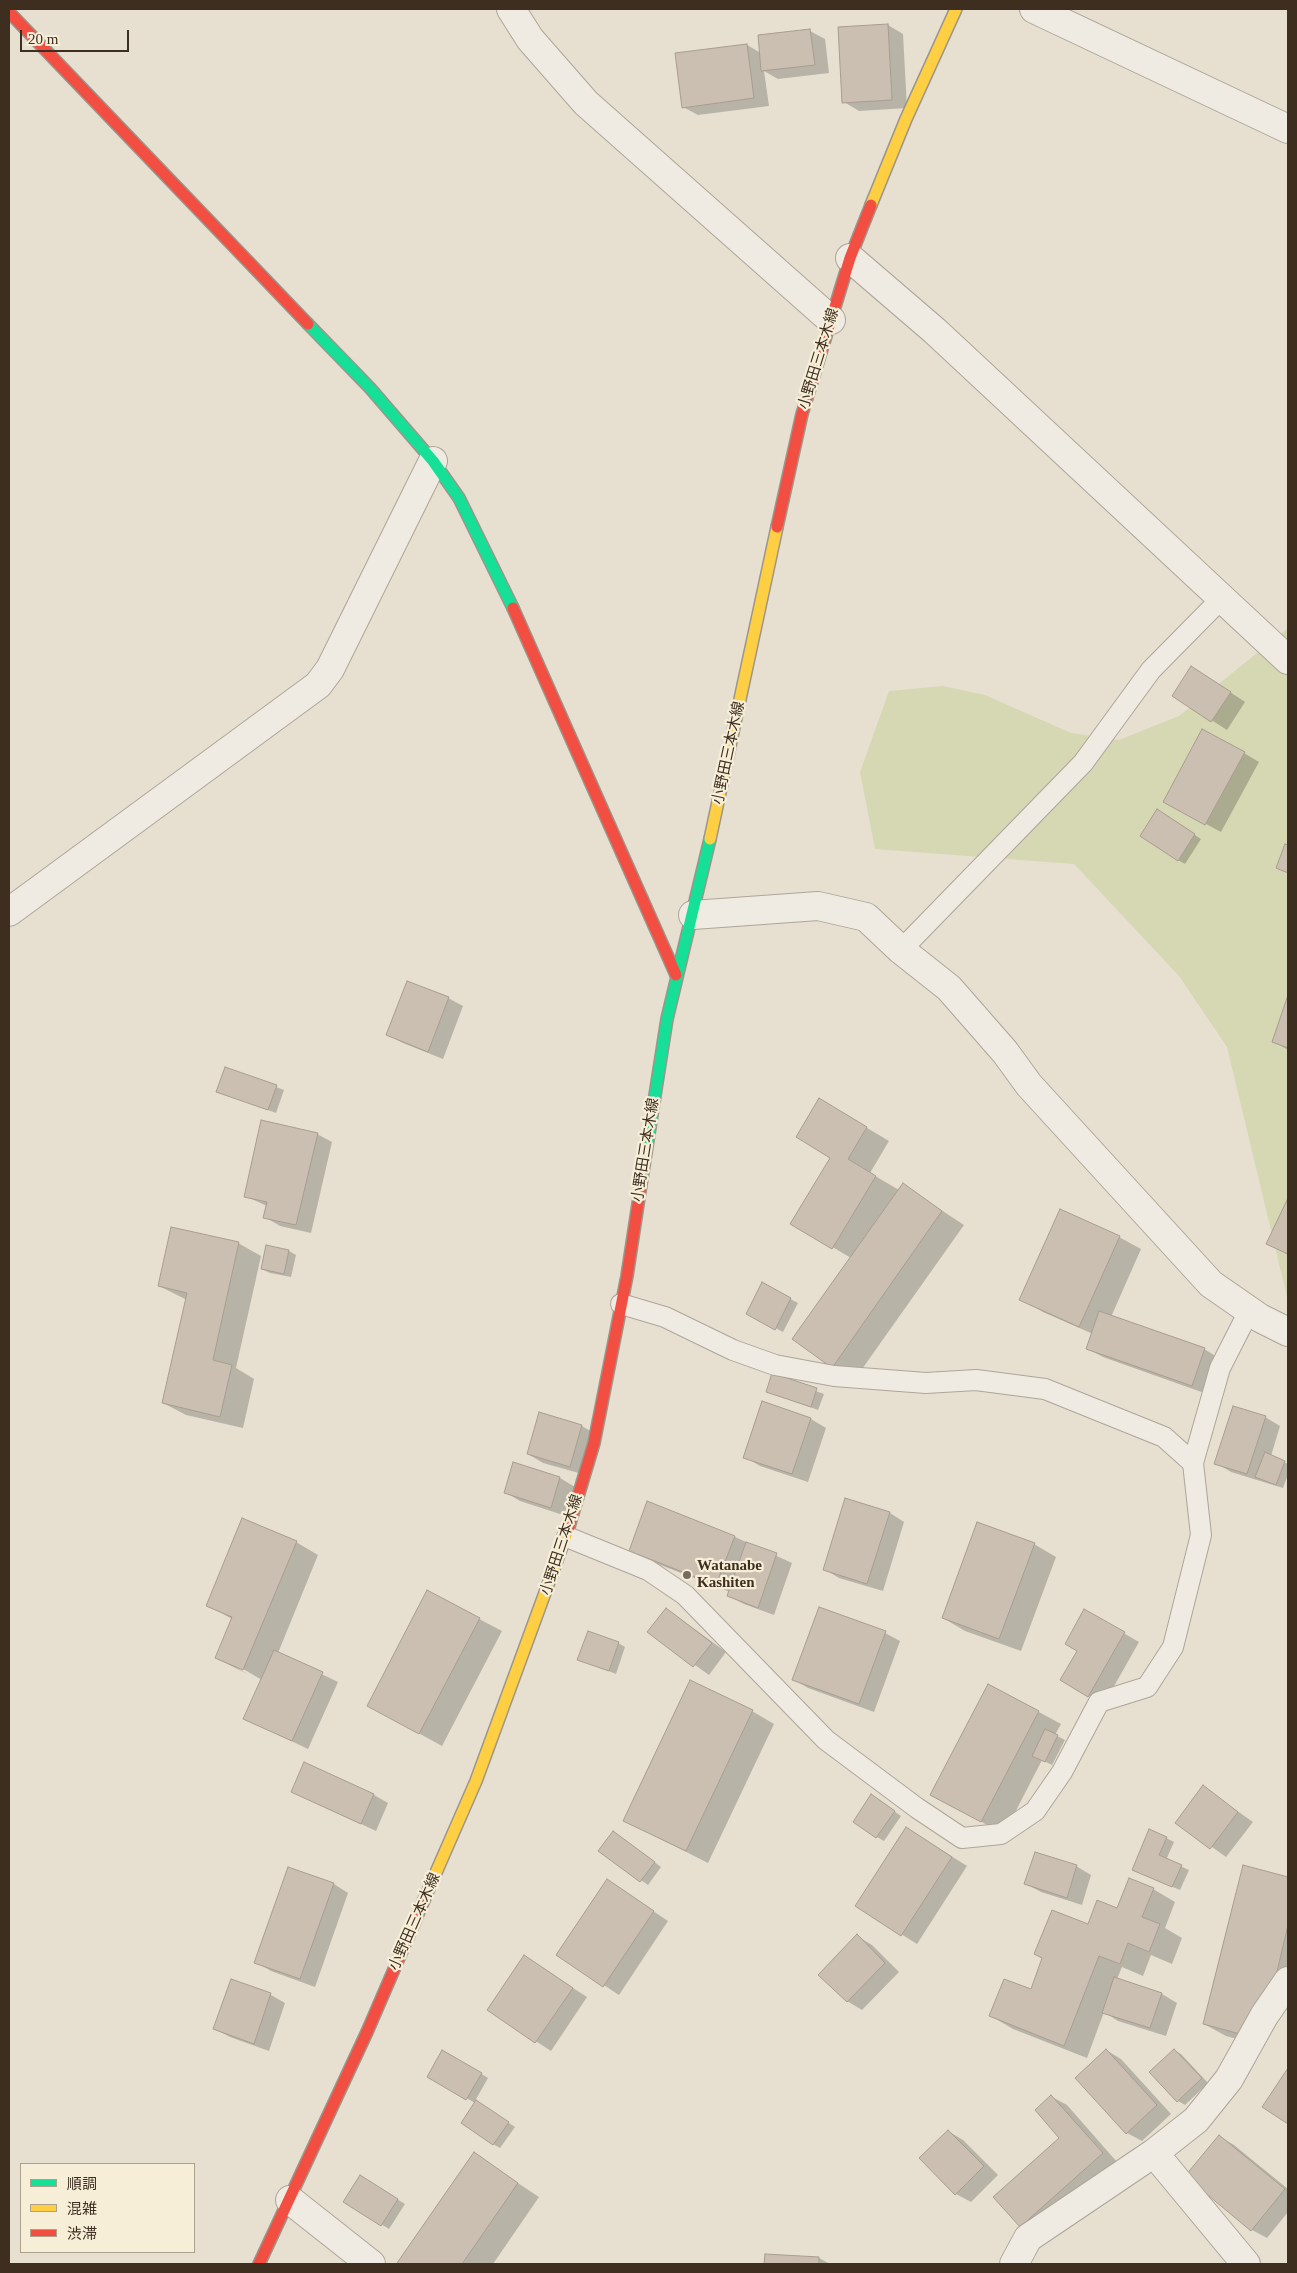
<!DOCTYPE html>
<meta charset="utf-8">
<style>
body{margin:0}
#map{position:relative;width:1297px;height:2273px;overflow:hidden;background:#e7e0d1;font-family:"Times New Roman","Noto Sans JP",serif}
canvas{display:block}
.frame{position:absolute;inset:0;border:10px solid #3d2e20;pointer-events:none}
.legend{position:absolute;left:20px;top:2163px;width:175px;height:90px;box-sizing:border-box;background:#f7eed8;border:1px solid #ada18e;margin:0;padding:6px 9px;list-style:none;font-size:15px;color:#3d2e20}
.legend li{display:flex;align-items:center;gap:10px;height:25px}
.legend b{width:25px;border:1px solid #ada18e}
.scale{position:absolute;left:20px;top:30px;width:109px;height:22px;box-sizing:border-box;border:2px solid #3d2e20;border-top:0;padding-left:6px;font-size:15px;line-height:18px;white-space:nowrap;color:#3d2e20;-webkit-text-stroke:4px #f7eed8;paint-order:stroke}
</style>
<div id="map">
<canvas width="1297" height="2273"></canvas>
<div class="frame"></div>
<ul class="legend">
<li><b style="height:6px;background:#16e098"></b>順調</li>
<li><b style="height:6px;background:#ffcf43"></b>混雑</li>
<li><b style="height:6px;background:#f24e42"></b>渋滞</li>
</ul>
<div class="scale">20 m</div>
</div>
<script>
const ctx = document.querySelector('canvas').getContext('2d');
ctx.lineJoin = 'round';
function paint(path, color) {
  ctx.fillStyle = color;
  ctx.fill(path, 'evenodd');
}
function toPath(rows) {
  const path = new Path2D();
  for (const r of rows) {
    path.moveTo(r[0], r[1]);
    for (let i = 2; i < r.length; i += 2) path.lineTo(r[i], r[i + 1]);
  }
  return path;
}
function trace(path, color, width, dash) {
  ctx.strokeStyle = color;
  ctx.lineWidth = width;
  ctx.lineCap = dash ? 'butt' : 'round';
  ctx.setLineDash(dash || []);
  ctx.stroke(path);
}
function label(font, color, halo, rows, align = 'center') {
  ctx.font = font + ' "Times New Roman","Noto Sans JP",serif';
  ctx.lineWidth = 4.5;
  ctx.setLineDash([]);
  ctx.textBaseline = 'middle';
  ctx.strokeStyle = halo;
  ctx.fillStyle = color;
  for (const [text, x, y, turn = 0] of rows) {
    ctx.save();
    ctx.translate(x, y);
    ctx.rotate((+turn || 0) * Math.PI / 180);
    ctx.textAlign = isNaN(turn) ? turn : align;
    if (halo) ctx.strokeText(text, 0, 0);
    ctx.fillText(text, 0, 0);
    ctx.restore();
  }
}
paint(toPath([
 [1288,628,1288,1301,1227,1047,1179,976,1074,864,875,849,860,772,889,691,943,686,985,695,1071,733,1119,740,1179,716]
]), '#d6d7b3');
paint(toPath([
 [888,25,903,34,907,108,859,111,844,102],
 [810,31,825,39,829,73,778,79,764,71,769,106,698,115,683,107,747,45,761,53],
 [1206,676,1245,702,1227,730,1174,696],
 [1244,753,1259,762,1221,832,1180,810],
 [1164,815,1201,839,1185,864,1178,860],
 [448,998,463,1006,443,1059,403,1043,388,1035],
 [1288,999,1288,1050,1273,1041],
 [226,1068,284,1090,276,1113,218,1092],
 [842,1113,889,1141,870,1173,899,1190,903,1185,964,1225,855,1379,832,1367,851,1258,792,1223,832,1158],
 [317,1134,332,1142,311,1233,280,1226,265,1217,267,1206,245,1196],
 [1288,1201,1288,1255,1268,1243],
 [1119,1237,1141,1249,1111,1317,1204,1349,1219,1358,1207,1394,1103,1357,1088,1349,1093,1334,1043,1312,1021,1299],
 [238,1243,261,1256,236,1368,254,1379,243,1428,186,1415,163,1403,187,1300,159,1286],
 [267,1247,289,1251,296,1255,291,1277,270,1273,262,1269],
 [762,1284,798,1303,783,1332,748,1314],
 [772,1375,824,1394,818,1410,767,1391],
 [540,1414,582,1426,597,1435,586,1475,543,1463,528,1454],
 [1265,1417,1280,1426,1271,1456,1288,1464,1288,1475,1283,1488,1231,1472,1216,1463],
 [811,1419,826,1428,808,1482,760,1466,745,1457],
 [514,1464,560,1478,575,1487,566,1516,520,1501,505,1492],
 [846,1500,890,1513,904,1522,883,1591,839,1578,824,1569],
 [648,1503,735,1537,792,1563,774,1615,744,1604,729,1596,730,1592,645,1559,630,1550],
 [296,1542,318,1555,278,1653,338,1682,308,1749,245,1719,262,1680,238,1666,237,1668,249,1675,216,1658,232,1619,207,1605],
 [1034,1544,1056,1557,1021,1651,965,1631,943,1618],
 [428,1592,502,1631,442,1746,391,1718],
 [667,1609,726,1652,709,1675,649,1632],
 [1085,1611,1139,1642,1104,1704,1061,1680,1078,1650],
 [885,1633,900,1641,874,1712,808,1688,793,1679],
 [618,1643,625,1647,616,1674,579,1659],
 [752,1711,774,1724,708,1863,625,1821],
 [1039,1712,1061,1724,1055,1735,1065,1740,1052,1765,1042,1760,1004,1834,931,1795],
 [1203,1787,1253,1822,1226,1857,1177,1822],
 [293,1792,374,1795,388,1803,376,1831],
 [878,1800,901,1816,884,1841,877,1837],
 [621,1837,661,1867,648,1885,600,1851],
 [921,1837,967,1866,917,1944,856,1906],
 [1166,1838,1174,1842,1166,1860,1189,1870,1180,1890,1140,1873],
 [1076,1866,1091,1875,1082,1905,1041,1892,1026,1884],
 [1244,1867,1288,1878,1288,2006,1262,2046,1226,2036,1204,2024],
 [289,1868,334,1884,348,1893,315,1987,271,1971,256,1962],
 [608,1881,668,1921,619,1995,558,1955],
 [1153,1889,1175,1902,1165,1928,1182,1938,1172,1964,1151,1955,1143,1976,1122,1967,1117,1979,1162,1994,1177,2003,1166,2036,1118,2021,1104,2012,1087,2058,1013,2029,991,2016,1032,1990,1089,1926],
 [857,1936,872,1945,899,1972,862,2010,847,2001],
 [525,1957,587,1997,551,2051,488,2010],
 [232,1981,271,1995,285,2003,269,2051,230,2037,215,2029],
 [1106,2050,1121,2059,1171,2114,1142,2141,1127,2133],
 [1174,2050,1181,2054,1208,2083,1185,2105,1178,2101],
 [443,2051,488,2078,475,2101,515,2127,500,2148,493,2144,475,2103,428,2076],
 [1288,2070,1288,2123,1264,2107],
 [1052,2097,1067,2105,1117,2162,1021,2226,995,2197,1061,2138],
 [948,2131,963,2140,998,2175,971,2202,956,2194],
 [1219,2136,1234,2145,1288,2189,1288,2212,1267,2238,1252,2230],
 [474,2154,539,2197,493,2264,401,2264,399,2263],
 [367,2181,405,2204,389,2229,345,2202],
 [766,2255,819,2258,830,2264,765,2264]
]), '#0003');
const building = toPath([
 [888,24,892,100,842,103,838,27,888,24],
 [810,29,815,65,761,71,758,35,810,29],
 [747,44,754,98,682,108,675,53,747,44],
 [1191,666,1231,692,1211,722,1172,696,1191,666],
 [1202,729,1245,752,1205,825,1163,802,1202,729],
 [1157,809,1195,834,1178,861,1140,836,1157,809],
 [1285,844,1288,845,1288,873,1276,868,1285,844],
 [407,981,449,997,428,1052,386,1035,407,981],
 [1288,995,1288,1048,1272,1042,1288,995],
 [225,1067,277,1085,268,1110,216,1092,225,1067],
 [819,1098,867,1127,848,1159,876,1176,832,1249,790,1224,830,1158,796,1137,819,1098],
 [261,1120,318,1133,296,1225,263,1218,267,1202,244,1197,261,1120],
 [903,1183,942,1211,832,1368,792,1339,903,1183],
 [1288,1198,1288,1254,1266,1244,1288,1198],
 [1060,1209,1120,1236,1079,1327,1019,1300,1060,1209],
 [171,1227,239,1242,213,1360,232,1365,220,1417,162,1403,187,1293,158,1286,171,1227],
 [266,1245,289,1250,284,1274,261,1269,266,1245],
 [762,1282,791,1298,775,1330,746,1314,762,1282],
 [1099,1311,1205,1348,1192,1386,1086,1349,1099,1311],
 [772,1373,817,1388,811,1407,766,1392,772,1373],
 [762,1401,811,1418,792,1474,743,1458,762,1401],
 [1233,1406,1266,1416,1247,1474,1214,1464,1233,1406],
 [539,1412,582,1425,570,1467,527,1454,539,1412],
 [1265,1452,1285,1461,1276,1485,1255,1477,1265,1452],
 [513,1462,560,1477,551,1508,504,1493,513,1462],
 [845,1498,890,1512,867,1584,823,1570,845,1498],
 [647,1501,735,1536,716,1585,629,1551,647,1501],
 [242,1518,297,1541,243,1670,215,1658,232,1617,206,1606,242,1518],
 [977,1522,1035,1543,999,1639,942,1618,977,1522],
 [746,1542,777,1553,758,1608,727,1596,746,1542],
 [427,1590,480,1618,419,1734,367,1706,427,1590],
 [819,1607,886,1631,859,1704,792,1680,819,1607],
 [666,1608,712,1643,693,1667,647,1632,666,1608],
 [1084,1609,1125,1632,1088,1697,1060,1680,1077,1651,1065,1644,1084,1609],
 [588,1631,619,1642,609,1671,577,1660,588,1631],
 [274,1650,323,1672,292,1741,243,1719,274,1650],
 [690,1680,753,1710,686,1851,623,1821,690,1680],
 [988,1684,1039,1711,981,1822,930,1795,988,1684],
 [1045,1729,1058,1735,1045,1762,1032,1756,1045,1729],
 [304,1762,374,1794,361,1824,291,1792,304,1762],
 [1203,1785,1238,1812,1210,1849,1175,1823,1203,1785],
 [871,1794,895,1811,876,1838,853,1822,871,1794],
 [906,1827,952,1857,901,1936,855,1906,906,1827],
 [1149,1829,1167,1837,1159,1855,1182,1865,1172,1887,1132,1870,1149,1829],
 [613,1831,655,1862,640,1882,598,1851,613,1831],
 [1035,1852,1077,1865,1067,1898,1024,1884,1035,1852],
 [1243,1865,1288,1877,1288,1925,1275,1980,1240,2034,1203,2024,1243,1865],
 [288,1867,334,1883,300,1979,254,1963,288,1867],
 [1129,1878,1154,1888,1142,1917,1160,1924,1149,1952,1128,1943,1120,1964,1099,1956,1064,2046,989,2016,1004,1979,1031,1989,1042,1958,1034,1954,1052,1910,1088,1924,1097,1900,1117,1908,1129,1878],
 [607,1879,654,1911,603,1987,556,1955,607,1879],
 [857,1934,885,1963,847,2002,818,1975,857,1934],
 [524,1955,573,1988,535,2043,487,2010,524,1955],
 [1114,1977,1162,1993,1150,2028,1102,2013,1114,1977],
 [231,1979,271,1993,254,2044,213,2029,231,1979],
 [1106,2049,1157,2105,1126,2134,1075,2078,1106,2049],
 [1174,2049,1202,2078,1177,2102,1149,2072,1174,2049],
 [442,2050,482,2073,466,2100,427,2077,442,2050],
 [1288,2068,1288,2124,1262,2107,1288,2068],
 [1051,2095,1103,2153,1020,2227,993,2197,1059,2138,1035,2110,1051,2095],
 [476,2100,509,2122,493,2145,461,2123,476,2100],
 [948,2130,984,2166,955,2195,919,2158,948,2130],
 [1219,2135,1285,2189,1251,2231,1185,2176,1219,2135],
 [474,2152,518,2183,462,2264,399,2264,397,2263,474,2152],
 [360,2175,398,2199,381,2226,343,2202,360,2175],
 [765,2254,819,2257,819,2264,764,2264,765,2254]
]);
paint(building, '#cbbfb2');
trace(building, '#a89c90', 1);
const lane = toPath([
 [901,950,1083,763,1151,670,1222,598],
 [621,1304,665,1317,733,1350,775,1365,834,1376,926,1383,976,1380,1045,1389,1164,1437,1193,1463],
 [567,1537,648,1570,685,1595,826,1740,917,1808,962,1838,1001,1834,1035,1811,1062,1772,1099,1702,1147,1687,1173,1647,1201,1535,1193,1463,1220,1368,1249,1311]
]);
const street = toPath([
 [511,9,530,39,586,103,831,320],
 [1034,9,1288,129],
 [850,258,935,331,1288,660],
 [9,912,318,685,330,669,433,461],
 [693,915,818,906,866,917,901,950,949,988,1005,1052,1029,1085,1211,1284,1260,1318,1288,1332],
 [1154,2153,1246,2264],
 [290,2200,371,2264],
 [1014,2264,1028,2238,1154,2153,1196,2120,1229,2079,1264,2016,1288,1981]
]);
const fast = toPath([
 [308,324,370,388,433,461,459,498,513,608],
 [642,1178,667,1019,710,839]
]);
const slow = toPath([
 [871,205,906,119,956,9],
 [710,839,777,527],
 [424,1900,476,1781,568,1530]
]);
const jam = toPath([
 [9,12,308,324],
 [777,527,802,414,850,258,871,205],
 [513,608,676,975],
 [568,1530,594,1443,627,1276,642,1178],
 [259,2264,367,2032,424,1900]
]);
trace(lane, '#ada599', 22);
trace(street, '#ada599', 30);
trace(fast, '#9c958a', 14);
trace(slow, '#9c958a', 14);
trace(jam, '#9c958a', 14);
trace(lane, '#efebe3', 20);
trace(street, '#efebe3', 28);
trace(fast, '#16e098', 11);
trace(slow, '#ffcf43', 11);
trace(jam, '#f24e42', 11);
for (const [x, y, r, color] of [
 [687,1575,5,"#786c5e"]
]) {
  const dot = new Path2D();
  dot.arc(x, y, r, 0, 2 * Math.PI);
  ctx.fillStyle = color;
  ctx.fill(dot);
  trace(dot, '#f7eed8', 2);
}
label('15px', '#3d2e20', '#f7eed8', [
 ["小野田三本木線",819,359,-73],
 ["小野田三本木線",729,753,-78],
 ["小野田三本木線",646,1150,-81],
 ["小野田三本木線",562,1545,-72],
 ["小野田三本木線",415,1922,-66]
]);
label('bold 15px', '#3d2e20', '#f7eed8', [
 ["Watanabe",697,1566],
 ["Kashiten",697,1583]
], 'left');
</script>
